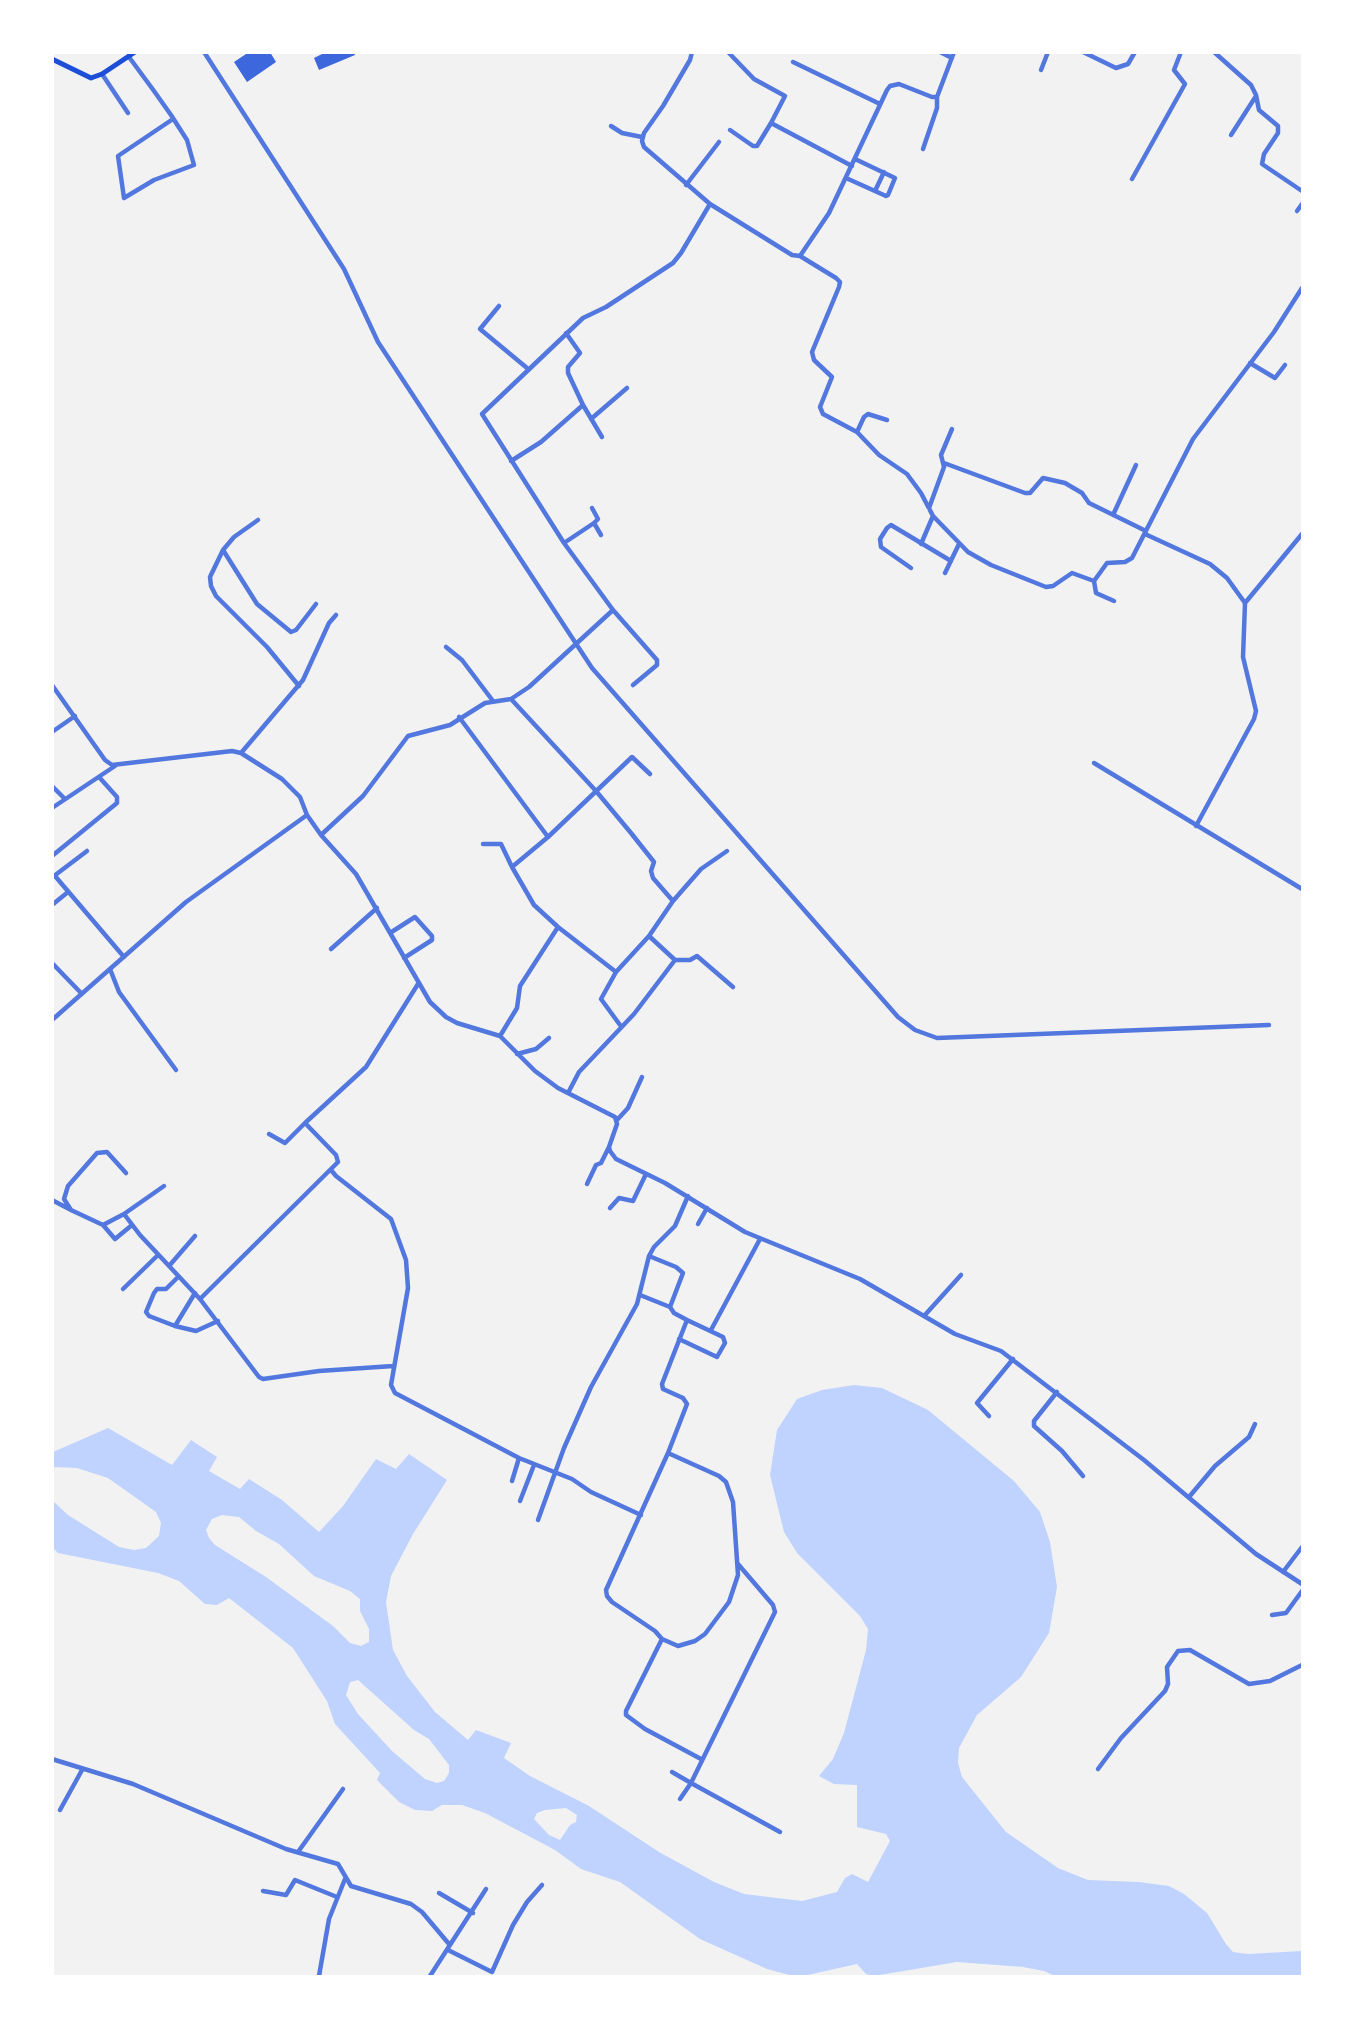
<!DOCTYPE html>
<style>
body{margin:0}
#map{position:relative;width:1355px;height:2029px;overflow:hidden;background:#f2f2f2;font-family:"Varela Round",sans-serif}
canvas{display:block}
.frame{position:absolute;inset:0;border:54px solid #fff;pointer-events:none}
</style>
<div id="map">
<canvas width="1355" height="2029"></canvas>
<div class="frame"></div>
</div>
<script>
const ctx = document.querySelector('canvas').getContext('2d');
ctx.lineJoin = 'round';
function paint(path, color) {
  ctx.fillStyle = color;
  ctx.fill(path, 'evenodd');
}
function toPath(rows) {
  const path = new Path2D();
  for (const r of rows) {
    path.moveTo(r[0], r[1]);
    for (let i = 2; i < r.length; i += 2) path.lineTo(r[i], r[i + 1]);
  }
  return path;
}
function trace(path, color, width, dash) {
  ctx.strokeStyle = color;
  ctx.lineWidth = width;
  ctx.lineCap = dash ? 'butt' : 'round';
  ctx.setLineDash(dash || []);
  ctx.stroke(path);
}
paint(toPath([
 [854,1385,882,1388,928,1410,1014,1481,1040,1512,1050,1542,1057,1587,1049,1633,1021,1677,977,1715,959,1748,958,1763,962,1777,1006,1832,1058,1868,1088,1880,1139,1882,1169,1886,1184,1894,1207,1913,1226,1944,1233,1952,1248,1954,1302,1951,1302,1976,1055,1976,1044,1971,1023,1967,957,1962,874,1976,866,1974,857,1964,803,1976,793,1976,767,1969,700,1939,620,1882,581,1869,555,1850,485,1813,462,1805,442,1805,432,1811,415,1810,399,1802,377,1780,380,1773,335,1724,327,1701,293,1648,229,1598,217,1605,205,1604,179,1581,158,1573,58,1553,53,1548,53,1501,68,1515,119,1547,134,1550,146,1548,159,1536,161,1523,156,1512,108,1478,77,1468,53,1467,53,1452,108,1428,172,1465,191,1440,217,1457,209,1471,240,1489,249,1479,282,1500,319,1532,343,1506,376,1459,396,1469,409,1454,447,1480,413,1534,391,1576,386,1602,393,1650,407,1676,435,1712,468,1740,476,1730,511,1743,504,1758,530,1776,589,1806,659,1852,714,1882,744,1894,802,1901,837,1892,845,1878,852,1874,868,1882,890,1841,886,1834,857,1827,857,1785,834,1784,819,1776,833,1759,844,1733,866,1650,868,1629,860,1616,797,1553,784,1532,770,1475,777,1430,797,1399,822,1390],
 [222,1515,239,1517,256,1531,279,1544,314,1576,350,1591,360,1599,360,1611,369,1629,369,1642,361,1646,350,1643,333,1626,266,1577,215,1545,209,1538,206,1530,212,1519],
 [358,1680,414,1730,429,1739,449,1765,449,1773,444,1781,437,1783,425,1779,392,1751,358,1714,346,1695,350,1682],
 [566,1808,577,1815,576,1822,570,1825,560,1840,549,1835,534,1819,537,1813,545,1810]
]), '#bfd3fe');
paint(toPath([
 [249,52,270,52,276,62,247,82,234,62],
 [326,52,354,52,355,55,319,70,314,58]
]), '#3d67dc');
trace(toPath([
 [204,52,344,269,378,342,592,668,898,1017,915,1030,937,1038,1269,1025],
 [692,52,690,60,663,106,644,133,642,141,644,147,710,204,792,255,800,256,836,278,840,282,839,287,812,352,814,360,832,377,820,407,823,414,857,432,879,455,907,474,921,493,933,516,968,552,991,565,1046,587,1053,586,1072,573,1094,581,1107,563,1125,562,1132,558,1193,439,1274,332,1302,288],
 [728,52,754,79,785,96,771,123,852,166],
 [940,52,952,58],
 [1083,52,1116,68,1128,64,1135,52],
 [1214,52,1251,85,1256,95,1259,110,1278,126,1278,133,1264,154,1262,164,1302,191],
 [129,57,154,91,171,115,187,140,194,165,154,180,124,198,118,156,173,119],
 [793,62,880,104],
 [1041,70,1048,52],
 [102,74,128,113],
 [611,126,622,133,642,137],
 [730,130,753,146,757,146,771,123],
 [1231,135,1256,96],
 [923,149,937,108,937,97],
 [846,178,886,196,888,195,895,178,855,159],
 [1132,179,1185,84,1174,70,1181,52],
 [686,185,719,142],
 [875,191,884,172],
 [1297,211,1302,204],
 [800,256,829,213,887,90,890,86,899,84,932,97,937,97,954,52],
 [499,306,480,329,527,368],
 [566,333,580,353,568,367,568,373,583,405,602,437],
 [1250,363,1275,378,1285,365],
 [591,419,627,388],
 [857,432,864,417,868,414,887,420],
 [511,461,541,442,583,405],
 [944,463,1025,493,1030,493,1043,478,1065,483,1082,493,1089,503,1146,531],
 [592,508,598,519,594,523],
 [929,508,944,467,941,455,952,429],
 [1113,515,1136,465],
 [258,520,234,537,223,550,210,577,211,586,216,596,267,647,299,686],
 [1145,534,1210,564,1227,578,1245,603,1243,657,1256,711,1254,719,1196,826],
 [564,543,594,523,601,535],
 [921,544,933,516],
 [223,550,257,604,291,632,296,630,316,604],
 [911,568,881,547,880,539,887,528,891,525,951,561],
 [945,573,959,544],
 [1094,581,1096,593,1114,601],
 [1245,603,1302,534],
 [446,647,462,660,493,701],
 [52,685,105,760,112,765,232,751,241,753,282,779,300,797,307,815,321,835,356,874,430,1002,446,1017,457,1023,500,1036,535,1071,558,1088,615,1117,617,1124,609,1147,610,1151,616,1159,665,1183,745,1232,860,1279,955,1334,1001,1351,1144,1460,1256,1554,1302,1584],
 [633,685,657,665,657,660,613,610,564,543,482,414,583,318,606,307,673,263,681,253,710,204],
 [511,699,596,791,631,833,654,862,651,871,653,878,673,901],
 [459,717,548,837,512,867,534,905,558,927,616,972,601,999,620,1025],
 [52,732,75,716],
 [241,753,303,680,329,623,336,615],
 [1094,763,1302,889],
 [52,786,65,799],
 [52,808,115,766],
 [321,835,363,796,408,736,450,725,485,703,511,699,529,687,613,610],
 [548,837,632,757,650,774],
 [483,844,501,844,512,867],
 [52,856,117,803,117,797,99,777],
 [54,876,87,851],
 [55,876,124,957],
 [52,905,68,892],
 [390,933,415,917,432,936,432,940,404,958],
 [649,936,673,901,701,869,727,851],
 [331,949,377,908],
 [52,963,82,994],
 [110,969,119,992,176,1070],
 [616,972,649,936,675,960],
 [52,1020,186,902,307,815],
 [500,1036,517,1008,520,986,558,927],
 [517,1054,536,1049,549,1038],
 [568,1093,579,1072,634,1014,675,960,690,960,697,956,733,987],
 [617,1120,628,1108,642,1077],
 [269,1134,285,1143,305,1123],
 [331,1170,336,1176,391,1219,406,1260,408,1288,391,1385,395,1393,519,1458,572,1479,591,1492,641,1515],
 [126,1173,107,1152,97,1153,68,1186,64,1199,71,1210,103,1225,124,1214,140,1235,200,1299,259,1377,263,1379,319,1371,393,1366],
 [587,1184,596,1165,601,1163,609,1147],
 [52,1200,71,1210],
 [610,1208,619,1198,633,1201,646,1174],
 [124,1214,164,1186],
 [698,1224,707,1208],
 [103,1225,115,1239,132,1225],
 [649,1256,676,1267,683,1273,670,1307,674,1313,687,1320,662,1384,663,1389,683,1398,687,1404,668,1453,719,1476,726,1482,733,1502,738,1575,729,1602,705,1634,695,1641,678,1646,662,1639,626,1711,626,1715,645,1729,701,1759],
 [169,1266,195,1236],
 [178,1277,166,1289,157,1289,154,1293,146,1312,149,1316,175,1326,195,1293],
 [123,1289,158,1255],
 [640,1295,670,1307],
 [200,1299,335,1165,338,1162,336,1155,305,1123,366,1067,418,984],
 [924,1316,961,1275],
 [175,1326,196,1331,218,1321],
 [711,1330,760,1239],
 [679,1339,717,1357,725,1343,723,1337,687,1320],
 [1057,1392,1034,1421,1034,1426,1062,1451,1083,1476],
 [989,1416,977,1403,1013,1359],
 [512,1481,519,1458],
 [1189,1497,1215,1466,1249,1437,1255,1424],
 [520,1501,534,1465],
 [538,1520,564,1448,591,1387,637,1304,649,1256,654,1247,675,1226,688,1196],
 [738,1564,773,1605,775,1612,691,1783,780,1832],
 [1283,1572,1302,1547],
 [1272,1615,1286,1613,1302,1591],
 [662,1639,655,1631,612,1602,607,1596,606,1590,668,1453],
 [52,1759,133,1784,286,1849,338,1864,351,1886,411,1904,422,1912,449,1944],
 [1098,1769,1121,1738,1165,1691,1168,1684,1167,1667,1178,1651,1190,1650,1249,1684,1270,1681,1302,1665],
 [672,1772,691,1783,680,1799],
 [60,1810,82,1770],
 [298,1852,343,1789],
 [263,1891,286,1895,295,1880,337,1897],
 [439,1893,473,1913],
 [448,1950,492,1972,513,1925,527,1902,542,1885],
 [319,1976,329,1919,345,1879],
 [430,1976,486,1889]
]), '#5277de', 4.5);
trace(toPath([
 [52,59,91,78,102,74,135,52]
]), '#1d4ed8', 5);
</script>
